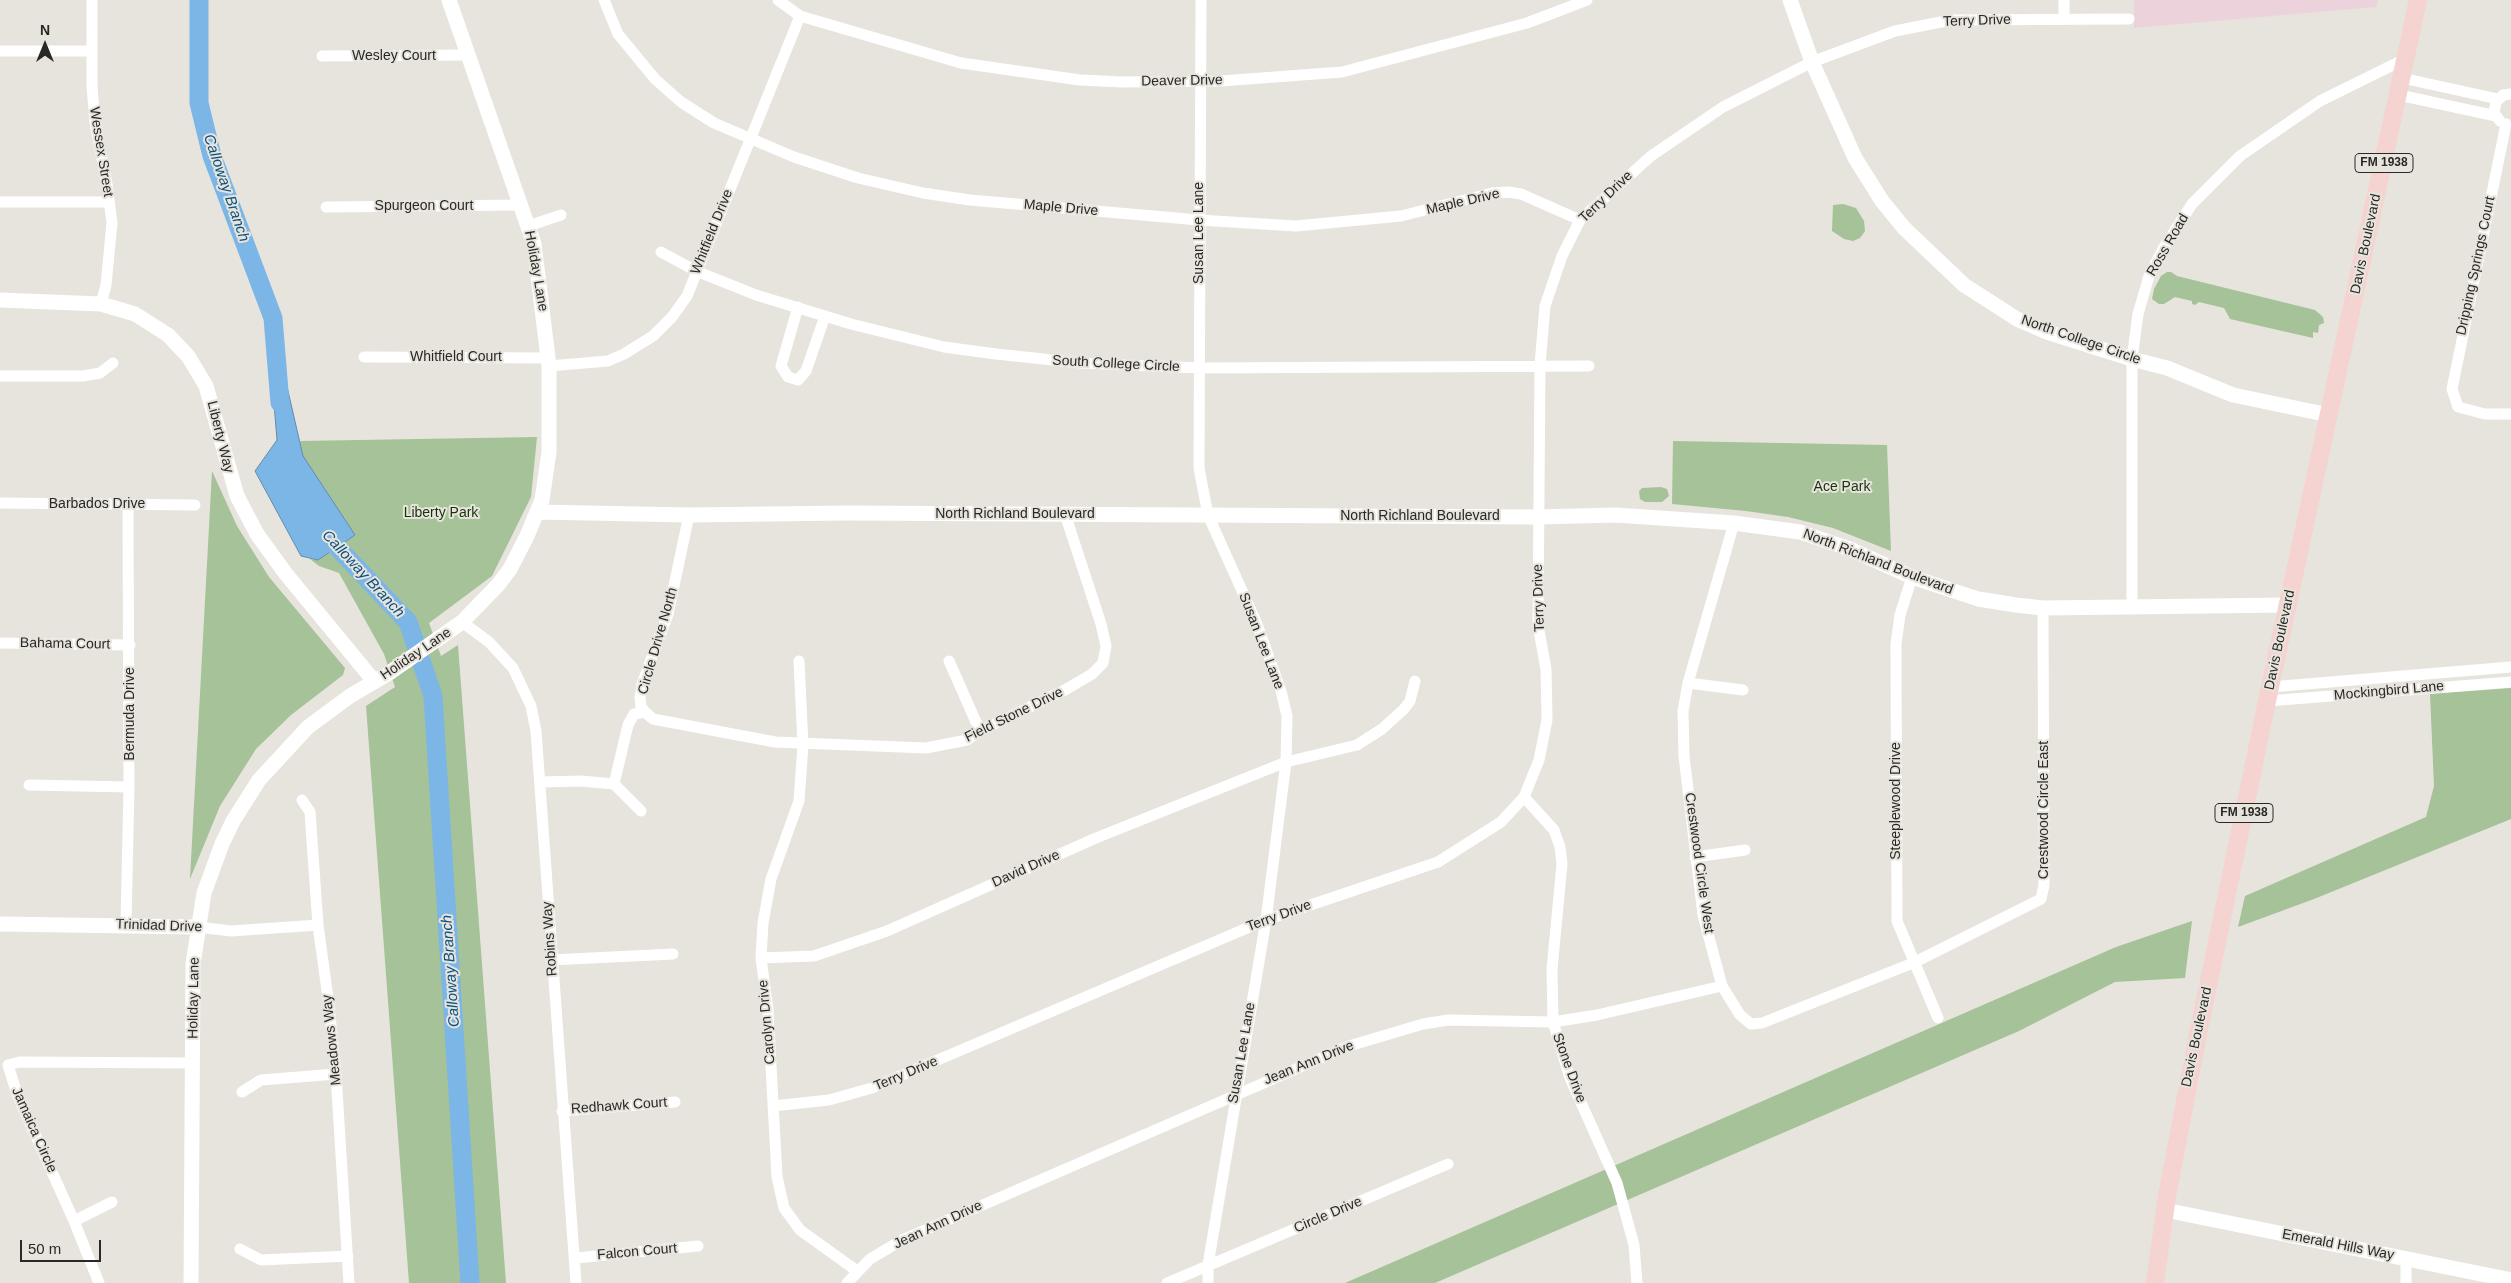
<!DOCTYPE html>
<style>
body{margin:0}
#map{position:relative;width:2511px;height:1283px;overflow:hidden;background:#e7e4dd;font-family:Helvetica,sans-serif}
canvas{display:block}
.north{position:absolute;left:20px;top:20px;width:50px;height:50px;-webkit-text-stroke:4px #e7e4dd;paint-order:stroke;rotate:0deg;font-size:14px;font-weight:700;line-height:20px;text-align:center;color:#292825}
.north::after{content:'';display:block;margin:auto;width:18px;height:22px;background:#292825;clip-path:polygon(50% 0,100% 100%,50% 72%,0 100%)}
.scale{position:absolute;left:20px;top:1240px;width:81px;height:22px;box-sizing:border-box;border:2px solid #292825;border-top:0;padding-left:6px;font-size:15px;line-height:18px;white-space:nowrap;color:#292825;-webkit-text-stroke:4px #e7e4dd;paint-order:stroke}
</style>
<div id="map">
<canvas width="2511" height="1283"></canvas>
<div class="north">N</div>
<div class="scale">50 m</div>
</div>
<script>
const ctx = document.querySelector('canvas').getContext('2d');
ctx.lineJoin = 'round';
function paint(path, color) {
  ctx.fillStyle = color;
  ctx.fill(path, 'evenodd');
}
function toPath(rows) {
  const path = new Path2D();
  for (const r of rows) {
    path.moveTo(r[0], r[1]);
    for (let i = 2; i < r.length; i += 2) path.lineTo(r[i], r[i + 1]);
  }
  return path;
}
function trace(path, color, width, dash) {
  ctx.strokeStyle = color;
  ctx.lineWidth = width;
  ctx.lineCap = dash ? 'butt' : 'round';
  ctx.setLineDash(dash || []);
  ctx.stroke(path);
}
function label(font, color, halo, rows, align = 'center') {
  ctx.font = font + ' Helvetica,sans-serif';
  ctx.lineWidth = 4;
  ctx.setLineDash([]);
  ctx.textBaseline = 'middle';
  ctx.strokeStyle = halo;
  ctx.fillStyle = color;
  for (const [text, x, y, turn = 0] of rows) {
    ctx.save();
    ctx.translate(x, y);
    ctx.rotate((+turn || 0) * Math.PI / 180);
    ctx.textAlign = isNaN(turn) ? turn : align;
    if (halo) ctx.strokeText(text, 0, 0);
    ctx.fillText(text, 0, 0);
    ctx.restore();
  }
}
paint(toPath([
 [2134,0,2378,0,2376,7,2134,28]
]), '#ecd3db');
paint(toPath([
 [1843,204,1856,208,1864,221,1865,231,1860,238,1853,241,1844,239,1832,231,1833,205],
 [2167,272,2171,272,2177,276,2315,310,2323,317,2324,323,2319,325,2318,333,2313,332,2313,338,2230,319,2224,308,2199,302,2195,305,2192,304,2192,301,2175,297,2164,304,2159,304,2152,299,2154,289,2161,276],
 [537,437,531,497,492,576,429,623,441,656,458,645,506,1283,409,1283,366,706,395,687,384,654,339,573,319,566,310,559,318,560,355,535,302,456,300,441],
 [1673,441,1887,445,1891,551,1833,528,1788,517,1746,511,1672,504],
 [212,471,237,526,269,577,345,668,343,675,291,715,256,749,220,806,190,879],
 [1661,487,1667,489,1669,496,1662,502,1645,502,1640,499,1639,491,1642,488],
 [2511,688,2511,819,2314,899,2238,927,2245,896,2426,817,2434,786,2430,694],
 [2192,921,2185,978,2115,982,2019,1031,1435,1283,1345,1283,2116,947]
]), '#a5c298');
const water = toPath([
 [285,378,303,456,355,535,318,560,301,556,255,471,277,440,272,379,285,378]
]);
paint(water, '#7bb6e7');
trace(water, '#628bad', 1);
trace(toPath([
 [199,0,199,103,212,156,273,318,280,403],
 [321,530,408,622,433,696,470,1283]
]), '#7bb6e7', 19);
trace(toPath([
 [92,0,92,86,95,123,107,184,112,223,106,285,101,304],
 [604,0,618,34,655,79,681,102,714,123,794,157,858,178,923,193,970,200,1199,220,1296,226,1401,216,1492,193,1508,192,1521,194,1580,220],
 [778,0,800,16,961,63,1080,80,1122,82,1221,81,1342,72,1527,23,1587,0],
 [1201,0,1199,468,1208,515,1257,624,1281,691,1287,716,1286,762,1266,920,1208,1265,1208,1283],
 [2064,0,2064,19],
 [0,51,92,51],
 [322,56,467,55],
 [2402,78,2498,99],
 [2399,95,2496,116],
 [2500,121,2494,113,2496,102,2503,95,2511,94],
 [2506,124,2452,389,2458,407,2485,414,2511,414],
 [0,202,109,202],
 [326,207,522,205],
 [528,226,561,215],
 [661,252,696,271,756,295,851,324,944,347,996,354,1081,363,1200,368,1589,366],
 [798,307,781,366,788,377,798,380,806,371,825,316],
 [364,357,548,358],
 [549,366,608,361,624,354,653,336,672,317,687,296,800,16],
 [0,376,83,376,100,373,113,363],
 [0,503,195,505],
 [689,515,668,614,642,684,640,698,641,707,645,712,653,719,775,742,926,748,967,740,980,731,1065,690,1092,674,1103,663,1106,646,1101,624,1065,514],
 [1734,523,1688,683,1683,711,1684,756,1703,915,1722,986,1740,1015,1751,1024,1762,1023,1913,963,2041,899,2044,885,2043,608],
 [1912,577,1900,615,1896,644,1897,921,1938,1018],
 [2132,607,2132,359,2138,314,2149,276,2164,247,2192,204,2240,156,2320,101,2407,58],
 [462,622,489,642,513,668,531,706,536,731,576,1283],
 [0,643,130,645],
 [799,661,803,745,799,801,771,879,763,923,761,958,768,1010,777,1177,784,1208,800,1230,857,1271],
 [949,661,980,731],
 [1688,683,1743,690],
 [2270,687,2511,667],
 [2267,701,2511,682],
 [540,782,581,781,614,784,641,811],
 [614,784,628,725,634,714,645,712],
 [29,785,129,787],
 [1524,797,1554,830,1560,847,1562,864,1552,969,1553,1022,1570,1078,1617,1183,1634,1245,1637,1283],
 [302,800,310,812,318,925,329,1005,336,1074,349,1283],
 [1695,857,1745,850],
 [126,924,129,787,128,504],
 [198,927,231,931,318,925],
 [761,958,814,956,887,931,1096,838,1286,762,1357,745,1382,729,1404,709,1410,701,1415,681],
 [551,960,673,954],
 [242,1092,261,1080,336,1074],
 [773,1106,829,1100,872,1088,1266,920,1438,862,1501,822,1524,797,1539,760,1547,720,1546,669,1538,625,1540,365,1545,306,1562,256,1580,220,1651,156,1723,107,1812,62,1895,31,1951,20,2129,19],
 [562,1111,675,1102],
 [74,1221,112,1202],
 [240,1249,261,1260,348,1256],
 [576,1258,698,1246],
 [99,1283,74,1221,17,1094,8,1065,19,1062,193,1063],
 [847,1283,870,1259,902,1240,1349,1046,1423,1024,1448,1020,1553,1022,1597,1015,1722,986],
 [1167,1283,1448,1164],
 [2406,1283,2406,1259]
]), '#fff', 11);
trace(toPath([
 [1790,0,1812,62,1855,158,1882,201,1904,228,1964,285,2017,319,2047,332,2132,359,2167,368,2233,395,2329,415],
 [0,300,101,304,135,314,168,335,188,356,206,386,237,496,257,534,286,574,374,681],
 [537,512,689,515,848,513,1538,517,1615,515,1734,523,1800,532,1850,549,1912,577,1978,599,2016,605,2043,608,2288,605],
 [0,924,198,927],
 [2165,1210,2511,1280],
 [191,1283,193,964,204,893,222,844,233,821,259,780,308,727,350,696,389,673,462,622,498,585,510,569,527,536,542,500,549,452,549,366,534,244,449,0]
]), '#fff', 15);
trace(toPath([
 [2155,1283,2167,1196,2197,1039,2267,701,2418,0]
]), '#f5d3d0', 18);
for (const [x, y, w] of [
 [2384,163,58],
 [2244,813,58]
]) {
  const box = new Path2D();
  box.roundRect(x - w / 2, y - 9.5, w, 19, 4);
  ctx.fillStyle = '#e7e4dd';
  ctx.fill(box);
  trace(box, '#292825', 1);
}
label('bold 12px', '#292825', null, [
 ["FM 1938",2384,163],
 ["FM 1938",2244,813]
]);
label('14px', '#292825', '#e7e4dd', [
 ["Terry Drive",1977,21,-2],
 ["Wesley Court",394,56],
 ["Deaver Drive",1182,81,-1],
 ["Wessex Street",101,152,81],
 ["Terry Drive",1606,197,-44],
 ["Maple Drive",1463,202,-13],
 ["Spurgeon Court",424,206],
 ["Maple Drive",1061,208,5],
 ["Whitfield Drive",712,232,-68],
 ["Susan Lee Lane",1199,233,-90],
 ["Davis Boulevard",2366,244,-78],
 ["Ross Road",2168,245,-60],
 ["Dripping Springs Court",2476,266,-78],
 ["Holiday Lane",536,271,80],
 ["North College Circle",2081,340,19],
 ["Whitfield Court",456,357],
 ["South College Circle",1116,364,3],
 ["Liberty Way",220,437,76],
 ["Barbados Drive",97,504],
 ["North Richland Boulevard",1015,514],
 ["North Richland Boulevard",1420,516],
 ["North Richland Boulevard",1878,562,21],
 ["Terry Drive",1539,598,-92],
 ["Davis Boulevard",2280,640,-78],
 ["Circle Drive North",658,641,-74],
 ["Susan Lee Lane",1261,641,69],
 ["Bahama Court",65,644,1],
 ["Holiday Lane",416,654,-34],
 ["Mockingbird Lane",2389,691,-5],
 ["Bermuda Drive",130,714,-90],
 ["Field Stone Drive",1014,715,-26],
 ["Steeplewood Drive",1896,801,-90],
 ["Crestwood Circle East",2044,810,-90],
 ["Crestwood Circle West",1699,863,82],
 ["David Drive",1026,869,-24],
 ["Terry Drive",1279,916,-20],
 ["Trinidad Drive",159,926,2],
 ["Robins Way",550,939,-94],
 ["Holiday Lane",194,998,-89],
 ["Carolyn Drive",767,1022,-95],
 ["Davis Boulevard",2197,1037,-78],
 ["Meadows Way",332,1040,-96],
 ["Susan Lee Lane",1242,1053,-80],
 ["Jean Ann Drive",1309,1063,-22],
 ["Stone Drive",1569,1068,70],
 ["Terry Drive",906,1074,-23],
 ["Redhawk Court",619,1106,-4],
 ["Jamaica Circle",34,1130,66],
 ["Circle Drive",1328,1215,-23],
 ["Jean Ann Drive",938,1225,-25],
 ["Emerald Hills Way",2338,1245,11],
 ["Falcon Court",637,1252,-5]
]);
label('14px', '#183208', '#e7e4dd', [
 ["Ace Park",1842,487],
 ["Liberty Park",441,513]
]);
label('italic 15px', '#0a507e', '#e7e4dd', [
 ["Calloway Branch",226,188,71],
 ["Calloway Branch",363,574,47],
 ["Calloway Branch",451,971,-94]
]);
</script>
